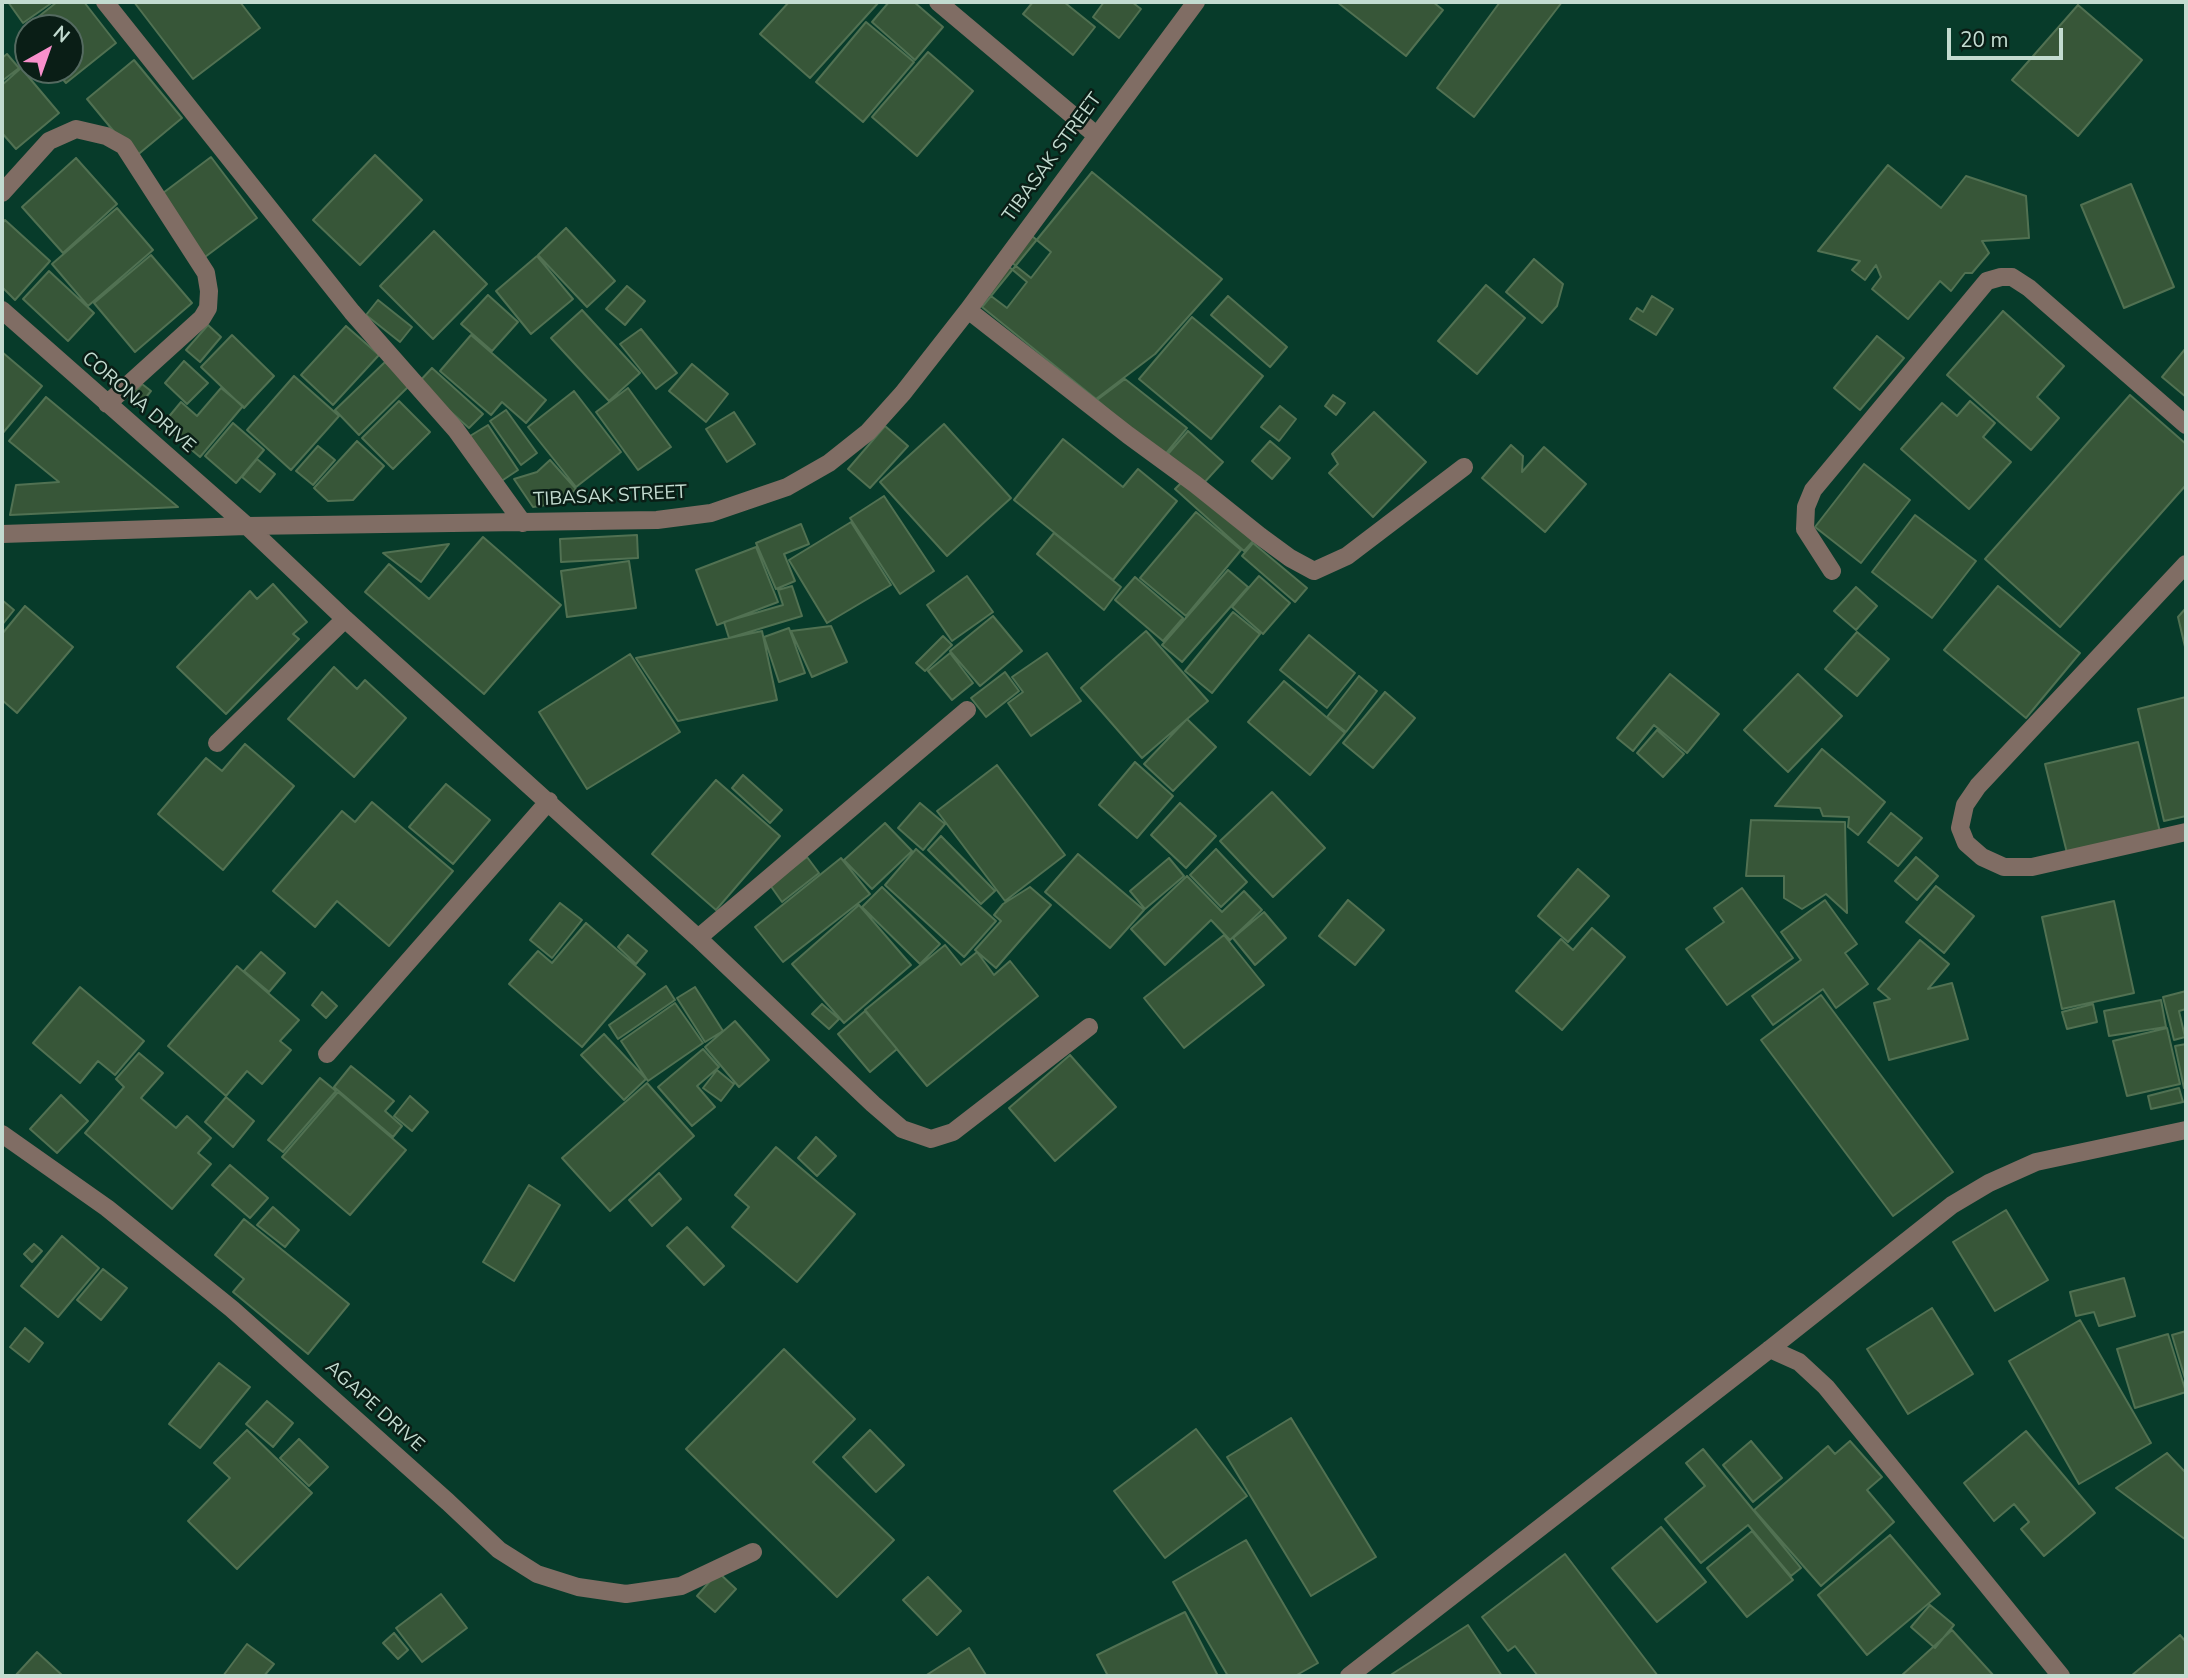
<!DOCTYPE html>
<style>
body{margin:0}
#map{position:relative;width:2188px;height:1678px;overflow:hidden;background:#073b2a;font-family:"Nunito Sans",sans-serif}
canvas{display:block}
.frame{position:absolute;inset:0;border:4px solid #c3dbd0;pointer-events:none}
.north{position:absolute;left:14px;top:14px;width:70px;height:70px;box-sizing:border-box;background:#0a1e16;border:2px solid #546a60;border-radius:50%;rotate:40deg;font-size:19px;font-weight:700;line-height:28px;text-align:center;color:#c3dbd0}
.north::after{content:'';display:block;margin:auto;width:24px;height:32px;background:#f890cb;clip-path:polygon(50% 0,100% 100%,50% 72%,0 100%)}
.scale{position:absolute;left:1947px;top:28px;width:116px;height:32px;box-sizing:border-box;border:4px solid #c3dbd0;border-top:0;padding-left:9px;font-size:21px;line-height:24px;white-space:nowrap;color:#c3dbd0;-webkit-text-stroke:5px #0a1e16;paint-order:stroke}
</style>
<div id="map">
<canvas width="2188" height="1678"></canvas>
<div class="frame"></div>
<div class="north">N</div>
<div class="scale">20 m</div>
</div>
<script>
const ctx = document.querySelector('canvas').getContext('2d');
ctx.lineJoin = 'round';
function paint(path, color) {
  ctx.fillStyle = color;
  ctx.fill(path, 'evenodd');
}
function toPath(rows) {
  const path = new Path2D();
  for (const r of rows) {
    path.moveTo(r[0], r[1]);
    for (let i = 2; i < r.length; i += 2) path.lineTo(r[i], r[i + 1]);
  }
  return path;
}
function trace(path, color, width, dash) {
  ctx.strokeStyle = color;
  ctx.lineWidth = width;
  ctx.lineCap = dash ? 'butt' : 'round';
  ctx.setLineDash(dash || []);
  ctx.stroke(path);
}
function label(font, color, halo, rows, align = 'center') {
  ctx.font = font + ' "Nunito Sans",sans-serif';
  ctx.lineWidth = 5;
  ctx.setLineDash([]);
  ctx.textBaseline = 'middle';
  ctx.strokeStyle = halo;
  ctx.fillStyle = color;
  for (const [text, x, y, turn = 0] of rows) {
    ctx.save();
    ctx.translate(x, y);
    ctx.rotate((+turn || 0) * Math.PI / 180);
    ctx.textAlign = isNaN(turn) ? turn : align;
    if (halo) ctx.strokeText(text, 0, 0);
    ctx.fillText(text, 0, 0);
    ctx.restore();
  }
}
const building = toPath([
 [8,2,53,2,23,23,8,2],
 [57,2,84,2,116,43,66,83,55,70,70,70,70,28,28,28,28,35,23,29,57,2],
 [134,2,240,2,260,28,193,79,134,2],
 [789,2,879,2,810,78,760,34,789,2],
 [889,2,914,2,943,27,915,60,872,22,889,2],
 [1033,2,1064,2,1095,27,1073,55,1023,14,1033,2],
 [1104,2,1132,2,1141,9,1119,38,1093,17,1104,2],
 [1337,2,1433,2,1443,10,1406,56,1337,2],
 [1500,2,1562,2,1474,117,1437,88,1500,2],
 [2078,5,2142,60,2078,136,2012,80,2078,5],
 [866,22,914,62,863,122,816,82,866,22],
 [928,52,973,91,917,156,872,117,928,52],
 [7,54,19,68,2,81,2,58,7,54],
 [134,60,182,118,135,157,87,99,134,60],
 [21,68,59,113,16,149,2,133,2,85,21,68],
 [375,155,422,200,360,265,313,220,375,155],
 [211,157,257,218,205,257,159,196,211,157],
 [76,158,117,204,63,253,22,207,76,158],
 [1888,165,1941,208,1966,176,2026,196,2029,238,1982,241,1989,253,1972,273,1965,273,1951,291,1940,281,1908,319,1872,289,1881,277,1876,265,1865,280,1852,270,1860,261,1818,251,1888,165],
 [1092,172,1222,279,1155,354,1096,399,982,307,1092,172],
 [2131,184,2174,287,2124,308,2081,205,2131,184],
 [117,208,153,250,88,306,52,264,117,208],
 [5,220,50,261,15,300,2,287,2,224,5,220],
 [566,228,615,281,587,307,538,255,566,228],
 [434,231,487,284,433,339,380,286,434,231],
 [1032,236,1051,252,1031,278,1011,262,1032,236],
 [151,255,192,303,135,352,94,303,151,255],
 [537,256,573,299,531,334,496,291,537,256],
 [1534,259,1563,284,1557,306,1542,323,1506,292,1534,259],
 [1008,266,1027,282,1007,308,987,293,1008,266],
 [49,271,94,313,68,341,23,299,49,271],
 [1486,285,1525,318,1477,374,1438,341,1486,285],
 [627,286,645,301,625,325,606,309,627,286],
 [488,295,518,322,492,351,461,324,488,295],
 [1228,296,1287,347,1270,367,1211,315,1228,296],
 [1652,296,1673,309,1656,335,1630,319,1637,308,1643,312,1652,296],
 [378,300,412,327,400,342,366,315,378,300],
 [582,310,640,373,609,401,551,338,582,310],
 [2003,311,2064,366,2037,397,2059,418,2031,450,1947,375,2003,311],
 [1192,317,1263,376,1211,439,1139,379,1192,317],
 [208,325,221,337,200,362,186,350,208,325],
 [346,326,379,355,333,405,301,375,346,326],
 [641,329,677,373,656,389,620,344,641,329],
 [232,335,274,376,244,408,201,367,232,335],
 [471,335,546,400,526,423,502,402,491,415,440,371,471,335],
 [1877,336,1904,358,1860,410,1834,388,1877,336],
 [2186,348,2186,397,2162,377,2186,348],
 [2,352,42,386,2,434,2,352],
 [184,361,208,383,187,404,165,383,184,361],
 [385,362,409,386,359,435,335,410,385,362],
 [692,364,728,394,706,422,669,391,692,364],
 [432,368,483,414,469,428,418,383,432,368],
 [294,376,339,416,291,470,247,430,294,376],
 [1125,379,1187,428,1163,457,1097,400,1125,379],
 [142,384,151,391,138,407,129,400,142,384],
 [221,388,243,406,200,457,162,425,181,402,197,416,221,388],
 [628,388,671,447,638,470,596,412,628,388],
 [574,391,621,452,576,487,528,427,574,391],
 [1333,395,1345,403,1336,415,1325,406,1333,395],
 [2130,395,2186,444,2186,485,2060,627,1985,559,2130,395],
 [46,397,178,507,10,515,16,485,59,482,9,441,46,397],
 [399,401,430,432,393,469,362,438,399,401],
 [1970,401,1995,423,1983,437,2011,462,1969,509,1901,449,1942,403,1957,416,1970,401],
 [1280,406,1296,419,1279,441,1261,427,1280,406],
 [506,410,537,453,521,465,490,421,506,410],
 [734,412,755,444,727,462,706,429,734,412],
 [1374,412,1426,462,1373,517,1329,473,1338,464,1332,454,1374,412],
 [233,423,264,450,236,483,205,456,233,423],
 [944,424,1011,498,947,556,880,482,944,424],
 [488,425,518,470,500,482,470,436,488,425],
 [885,426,908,446,870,488,848,469,885,426],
 [1188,431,1223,462,1202,485,1168,454,1188,431],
 [1063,439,1123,487,1138,469,1177,501,1113,580,1014,500,1063,439],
 [357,441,384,466,353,500,328,501,314,488,357,441],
 [1270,441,1290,458,1272,479,1252,461,1270,441],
 [1511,445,1523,456,1522,472,1544,447,1586,484,1545,532,1482,478,1511,445],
 [318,446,335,460,313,485,296,471,318,446],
 [257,459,275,474,260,492,242,477,257,459],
 [550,460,576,489,560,503,533,507,514,479,537,472,550,460],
 [1864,464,1910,500,1861,563,1815,527,1864,464],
 [1184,480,1253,541,1244,551,1175,489,1184,480],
 [884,496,934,571,900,594,850,518,884,496],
 [1196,512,1241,550,1186,616,1140,578,1196,512],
 [1915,515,1976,561,1932,618,1872,572,1915,515],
 [851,522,891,585,827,623,789,560,851,522],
 [801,524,809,544,784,554,795,581,776,589,756,543,801,524],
 [1054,533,1121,587,1104,610,1037,554,1054,533],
 [637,535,638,558,561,562,560,539,637,535],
 [483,537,561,605,484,694,365,592,389,564,429,599,483,537],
 [1253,543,1307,588,1295,602,1242,556,1253,543],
 [449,544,421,582,383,553,449,544],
 [756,547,778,602,717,625,696,570,756,547],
 [629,561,636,608,567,617,561,571,629,561],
 [1228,570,1248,587,1182,662,1162,645,1228,570],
 [967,576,993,612,952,641,927,605,967,576],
 [1259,576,1290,603,1263,634,1232,607,1259,576],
 [1135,577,1183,618,1163,641,1115,600,1135,577],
 [273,584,307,622,293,634,299,639,226,714,177,667,250,591,257,599,273,584],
 [792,586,802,616,729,638,724,622,783,605,778,590,792,586],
 [1998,586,2080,653,2026,718,1944,650,1998,586],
 [1856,587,1877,606,1856,630,1834,611,1856,587],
 [2,600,14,610,2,625,2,600],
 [25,606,73,647,17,713,2,700,2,634,25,606],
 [2186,608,2186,651,2178,617,2186,608],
 [1233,612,1260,634,1212,693,1185,671,1233,612],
 [993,616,1022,651,980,686,950,651,993,616],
 [831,626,847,662,812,677,791,631,831,626],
 [789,628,805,673,779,682,764,637,789,628],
 [762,631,777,700,678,721,636,658,762,631],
 [1146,631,1208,701,1142,758,1081,688,1146,631],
 [1857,632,1889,659,1857,696,1825,669,1857,632],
 [1309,635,1355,673,1327,708,1280,670,1309,635],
 [943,636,952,645,925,671,916,663,943,636],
 [950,653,973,683,952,700,928,671,950,653],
 [1047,653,1081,701,1031,736,1008,703,1023,692,1012,677,1047,653],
 [630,654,680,732,587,789,539,712,630,654],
 [334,667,357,689,365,680,406,718,354,777,288,719,334,667],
 [1005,672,1019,691,986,717,971,698,1005,672],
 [1670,674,1719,714,1687,753,1654,725,1633,751,1617,738,1670,674],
 [1798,674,1842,716,1788,772,1744,730,1798,674],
 [1359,676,1377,691,1346,732,1327,717,1359,676],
 [1284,681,1345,733,1310,775,1248,722,1284,681],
 [1385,692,1415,718,1373,768,1343,743,1385,692],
 [2186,697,2186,816,2164,821,2138,709,2186,697],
 [1187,719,1216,747,1173,791,1144,764,1187,719],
 [1657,730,1684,754,1663,777,1637,753,1657,730],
 [2138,742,2160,832,2067,853,2045,764,2138,742],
 [245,744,294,786,223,870,158,814,206,758,222,771,245,744],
 [1822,749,1885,802,1858,835,1848,827,1849,817,1823,816,1820,808,1775,806,1822,749],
 [1135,762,1173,796,1137,838,1099,805,1135,762],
 [997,765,1065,855,1005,901,937,811,997,765],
 [743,775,782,810,770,823,732,788,743,775],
 [716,780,780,836,716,910,652,854,716,780],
 [446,784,490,820,453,864,409,827,446,784],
 [1272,792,1325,848,1273,897,1220,841,1272,792],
 [372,802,453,871,389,946,337,901,315,927,273,891,342,811,355,822,372,802],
 [920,803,945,824,923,850,898,828,920,803],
 [1180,803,1216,836,1186,868,1151,835,1180,803],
 [1891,813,1922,838,1898,866,1868,842,1891,813],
 [1751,820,1845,822,1847,913,1826,894,1802,909,1784,898,1784,876,1746,876,1751,820],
 [885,823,912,851,872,889,844,860,885,823],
 [941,836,995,891,981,904,928,850,941,836],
 [916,849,996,921,964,957,885,885,916,849],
 [1216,849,1247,882,1221,907,1190,875,1216,849],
 [1078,854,1144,910,1110,948,1045,892,1078,854],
 [807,857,819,873,782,902,770,885,807,857],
 [1916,857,1938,876,1917,900,1895,881,1916,857],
 [841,858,870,894,783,962,755,927,841,858],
 [1169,858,1184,876,1145,909,1130,891,1169,858],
 [1578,869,1609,896,1568,942,1538,916,1578,869],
 [1187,876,1222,912,1244,891,1262,910,1230,940,1211,920,1165,965,1131,929,1187,876],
 [1936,886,1974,916,1944,953,1906,922,1936,886],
 [882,887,940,944,920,964,862,907,882,887],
 [1030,887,1051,905,996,968,975,950,1001,921,994,915,1003,904,1030,887],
 [1742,888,1793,958,1727,1005,1686,949,1724,922,1714,908,1742,888],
 [1348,900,1384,930,1355,965,1319,936,1348,900],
 [1825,900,1857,944,1845,953,1868,984,1836,1008,1823,989,1773,1025,1752,996,1801,960,1781,932,1825,900],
 [2114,901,2134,993,2062,1009,2042,917,2114,901],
 [560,903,582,920,552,958,530,940,560,903],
 [859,905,911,965,844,1023,792,964,859,905],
 [1264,912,1286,938,1255,965,1233,938,1264,912],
 [586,923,645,974,582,1047,509,984,538,951,552,963,586,923],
 [1592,928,1625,957,1562,1030,1516,991,1561,939,1573,950,1592,928],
 [628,935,647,951,636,964,618,947,628,935],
 [1224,935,1264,985,1184,1048,1144,998,1224,935],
 [1920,940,1949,964,1928,989,1952,983,1968,1039,1889,1060,1874,1003,1890,999,1878,989,1920,940],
 [945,945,961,965,977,952,994,975,1010,961,1038,996,927,1086,865,1010,945,945],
 [261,952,285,973,269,992,244,971,261,952],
 [237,966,299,1020,280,1041,291,1050,262,1084,247,1071,226,1096,168,1046,237,966],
 [666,986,675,1000,618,1039,609,1025,666,986],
 [80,987,144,1041,115,1075,98,1061,80,1083,33,1043,80,987],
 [695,987,723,1031,705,1042,677,998,695,987],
 [2186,991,2186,1009,2179,1011,2185,1037,2174,1040,2163,997,2186,991],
 [322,992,337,1006,326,1018,312,1005,322,992],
 [1821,995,1953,1172,1893,1216,1761,1040,1821,995],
 [2161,1000,2166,1027,2109,1036,2104,1011,2161,1000],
 [675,1003,703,1043,648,1081,621,1041,675,1003],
 [822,1004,839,1019,829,1029,812,1014,822,1004],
 [2093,1004,2097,1022,2067,1029,2062,1012,2093,1004],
 [865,1011,897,1049,870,1072,838,1034,865,1011],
 [735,1021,769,1060,739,1087,705,1047,735,1021],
 [2167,1028,2180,1084,2127,1096,2113,1041,2167,1028],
 [604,1034,646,1079,624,1100,581,1055,604,1034],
 [2186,1044,2186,1087,2184,1088,2175,1046,2186,1044],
 [703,1049,719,1067,697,1086,715,1107,692,1126,658,1087,703,1049],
 [139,1053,163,1073,141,1098,176,1128,187,1116,211,1138,198,1153,211,1164,172,1209,85,1133,124,1087,116,1079,139,1053],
 [1070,1055,1116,1107,1055,1161,1009,1108,1070,1055],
 [351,1066,394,1101,385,1111,402,1126,393,1137,334,1087,351,1066],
 [717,1070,734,1084,721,1101,703,1088,717,1070],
 [320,1078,336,1091,283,1152,268,1140,320,1078],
 [647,1083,694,1136,610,1211,562,1158,647,1083],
 [2179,1088,2183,1102,2151,1109,2148,1096,2179,1088],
 [338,1092,406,1150,350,1215,282,1157,338,1092],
 [61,1095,88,1121,57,1153,30,1129,61,1095],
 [410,1096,428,1112,412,1131,394,1116,410,1096],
 [226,1097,254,1121,233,1147,205,1122,226,1097],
 [816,1137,836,1156,817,1176,798,1158,816,1137],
 [776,1147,855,1214,797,1282,732,1227,749,1207,735,1195,776,1147],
 [230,1165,268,1198,250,1218,212,1185,230,1165],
 [659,1173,681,1199,652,1226,629,1200,659,1173],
 [529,1185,560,1205,514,1281,483,1262,529,1185],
 [273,1207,299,1230,285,1247,257,1225,273,1207],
 [2006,1210,2048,1280,1995,1311,1953,1242,2006,1210],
 [244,1219,349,1304,308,1354,233,1292,244,1279,215,1255,244,1219],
 [687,1227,724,1266,704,1285,667,1246,687,1227],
 [62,1236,99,1268,58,1317,21,1286,62,1236],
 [34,1244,42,1251,32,1262,24,1254,34,1244],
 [103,1269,127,1288,101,1320,77,1300,103,1269],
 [2124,1278,2135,1316,2099,1326,2094,1312,2076,1316,2070,1292,2124,1278],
 [1932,1308,1973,1374,1908,1414,1867,1349,1932,1308],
 [2080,1320,2151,1443,2079,1484,2009,1361,2080,1320],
 [25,1328,43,1343,29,1362,10,1347,25,1328],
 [2186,1331,2186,1382,2172,1335,2186,1331],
 [2168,1334,2186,1392,2135,1408,2117,1349,2168,1334],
 [784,1349,855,1419,813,1462,894,1540,837,1597,686,1449,784,1349],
 [219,1363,250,1387,200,1448,169,1424,219,1363],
 [267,1401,293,1423,273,1447,246,1424,267,1401],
 [1291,1418,1376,1557,1311,1596,1227,1457,1291,1418],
 [1196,1429,1247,1496,1165,1558,1114,1491,1196,1429],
 [247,1430,312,1493,237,1569,188,1521,230,1478,214,1463,247,1430],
 [870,1430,904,1465,876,1492,843,1457,870,1430],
 [2026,1431,2095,1513,2044,1556,2021,1529,2029,1522,2014,1504,1994,1521,1964,1483,2026,1431],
 [299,1439,328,1467,309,1486,280,1458,299,1439],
 [1751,1441,1782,1478,1753,1502,1723,1465,1751,1441],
 [1850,1441,1882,1477,1867,1490,1894,1522,1821,1586,1754,1510,1828,1446,1835,1454,1850,1441],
 [1703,1449,1801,1568,1791,1576,1748,1525,1701,1563,1665,1519,1705,1486,1686,1463,1703,1449],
 [2167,1453,2186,1473,2186,1540,2116,1488,2167,1453],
 [1661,1527,1706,1582,1657,1622,1612,1568,1661,1527],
 [1752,1531,1793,1580,1747,1617,1707,1568,1752,1531],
 [1890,1535,1940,1594,1867,1655,1818,1595,1890,1535],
 [1246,1540,1318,1663,1295,1676,1228,1676,1173,1582,1246,1540],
 [1565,1554,1658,1676,1538,1676,1515,1646,1508,1651,1482,1617,1565,1554],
 [718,1572,736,1589,715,1612,697,1596,718,1572],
 [928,1577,961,1611,937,1635,903,1600,928,1577],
 [441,1594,467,1628,422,1662,396,1628,441,1594],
 [1930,1605,1954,1625,1935,1648,1911,1627,1930,1605],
 [1185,1612,1218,1676,1108,1676,1097,1655,1185,1612],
 [1468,1625,1502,1676,1389,1676,1468,1625],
 [1952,1630,1994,1676,1901,1676,1952,1630],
 [394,1633,408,1650,398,1659,383,1643,394,1633],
 [2180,1635,2186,1642,2186,1676,2131,1676,2180,1635],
 [247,1644,274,1664,264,1676,223,1676,247,1644],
 [969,1648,986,1675,925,1676,969,1648],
 [37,1652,63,1676,15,1676,37,1652]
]);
paint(building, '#375638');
trace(building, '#517152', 2);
trace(toPath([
 [105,2,352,312,456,430,523,523],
 [938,2,1096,135],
 [2,193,49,141,76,129,106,136,124,146,206,273,209,291,208,308,202,318,107,404],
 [2,310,247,526,345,619,698,938,873,1104,902,1129,931,1139,953,1132,1089,1027],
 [968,310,1128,435,1195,484,1260,536,1290,558,1314,571,1347,556,1464,467],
 [2,534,247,526,657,520,711,513,787,487,829,463,868,432,903,393,968,310,1196,2],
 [2186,564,1978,786,1965,805,1960,828,1966,843,1982,857,2004,867,2032,867,2186,832],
 [1832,571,1805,529,1806,507,1813,490,1987,281,2001,277,2012,277,2029,288,2186,425],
 [217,743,345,619],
 [698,938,967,710],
 [327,1054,549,801],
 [2,1134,107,1208,232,1309,448,1502,499,1550,537,1574,578,1587,626,1594,681,1586,753,1552],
 [1770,1349,1799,1362,1826,1387,2061,1676],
 [1349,1676,1770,1349,1952,1205,1989,1183,2036,1162,2186,1130]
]), '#806d64', 18);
label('19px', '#c3dbd0', '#0a1e16', [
 ["TIBASAK STREET",1053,158,-54],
 ["CORONA DRIVE",138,403,41],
 ["TIBASAK STREET",610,497,-3],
 ["AGAPE DRIVE",374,1407,42]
]);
</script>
